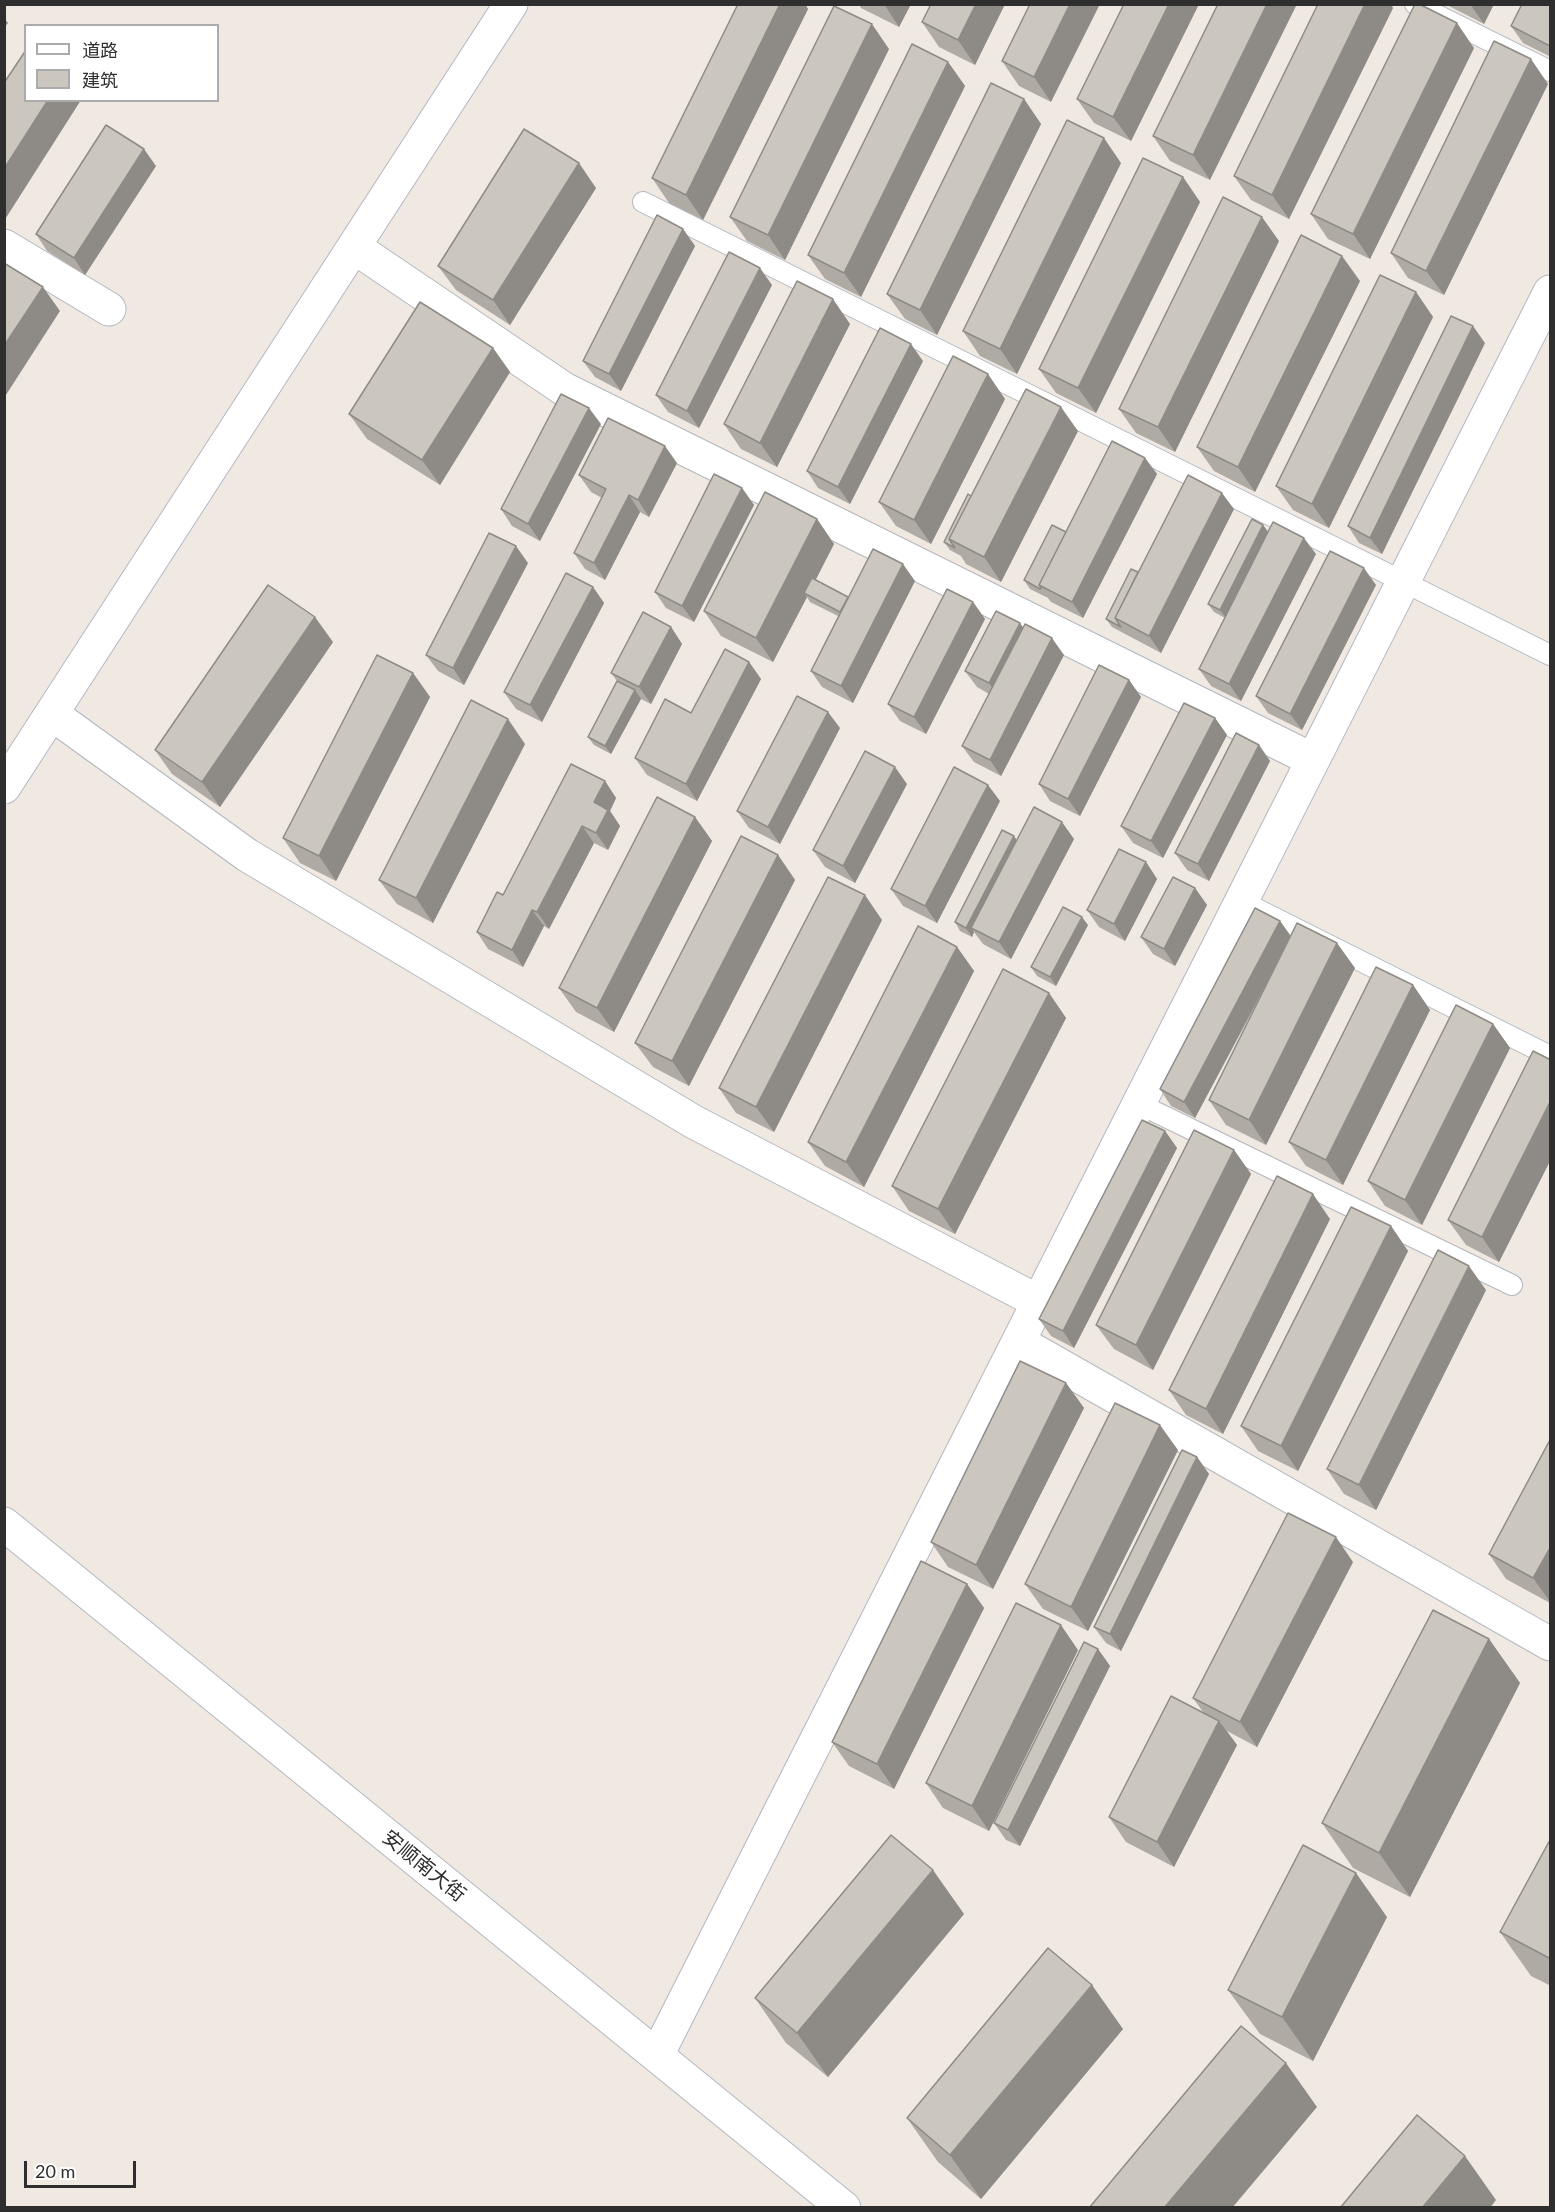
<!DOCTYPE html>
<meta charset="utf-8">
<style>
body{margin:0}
#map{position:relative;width:1555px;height:2212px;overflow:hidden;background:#efe9e1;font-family:Lato,"Noto Sans SC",sans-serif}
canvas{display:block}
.frame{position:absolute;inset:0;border:6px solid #2e2e2e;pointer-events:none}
.legend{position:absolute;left:24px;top:24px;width:195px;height:78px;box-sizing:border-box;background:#fff;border:2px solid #ababab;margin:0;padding:8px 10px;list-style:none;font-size:18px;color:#2e2e2e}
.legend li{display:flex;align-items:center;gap:12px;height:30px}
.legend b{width:30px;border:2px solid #ababab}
.scale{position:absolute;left:24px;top:2161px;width:112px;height:27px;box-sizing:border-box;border:3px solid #2e2e2e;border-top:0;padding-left:8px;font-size:18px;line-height:21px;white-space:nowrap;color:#2e2e2e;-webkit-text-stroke:4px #fff;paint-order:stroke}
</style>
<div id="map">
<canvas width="1555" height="2212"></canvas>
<div class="frame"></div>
<ul class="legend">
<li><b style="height:8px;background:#fff"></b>道路</li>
<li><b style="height:16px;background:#cbc7bf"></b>建筑</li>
</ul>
<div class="scale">20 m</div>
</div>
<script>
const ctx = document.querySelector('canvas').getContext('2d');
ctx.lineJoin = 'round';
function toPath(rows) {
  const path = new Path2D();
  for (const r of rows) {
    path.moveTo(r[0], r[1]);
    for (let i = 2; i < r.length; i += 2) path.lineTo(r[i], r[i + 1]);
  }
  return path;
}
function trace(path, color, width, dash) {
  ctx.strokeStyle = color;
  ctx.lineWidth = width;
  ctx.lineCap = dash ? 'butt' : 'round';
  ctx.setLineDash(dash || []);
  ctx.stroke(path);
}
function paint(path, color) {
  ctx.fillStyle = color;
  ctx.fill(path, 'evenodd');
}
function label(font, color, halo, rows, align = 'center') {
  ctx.font = font + ' Lato,"Noto Sans SC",sans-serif';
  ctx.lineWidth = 5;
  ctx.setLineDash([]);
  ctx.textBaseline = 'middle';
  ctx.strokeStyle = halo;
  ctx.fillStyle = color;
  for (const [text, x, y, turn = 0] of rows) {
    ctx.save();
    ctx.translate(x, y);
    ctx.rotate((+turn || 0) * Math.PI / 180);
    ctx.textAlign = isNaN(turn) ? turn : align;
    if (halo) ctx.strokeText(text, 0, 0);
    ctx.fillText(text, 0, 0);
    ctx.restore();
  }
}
const lane = toPath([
 [1415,4,1550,71],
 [643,202,1550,655],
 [1255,908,1550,1056],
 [1139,1104,1512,1285]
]);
const street = toPath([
 [4,246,109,309],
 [354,247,564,389,1313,760],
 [52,714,247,855,694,1122,1039,1302],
 [1019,1342,1550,1644],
 [657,2055,1550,292]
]);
const secondary = toPath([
 [4,787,511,4],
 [4,1524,844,2208]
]);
trace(lane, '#b4b7c1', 22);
trace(street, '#b4b7c1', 35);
trace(secondary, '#b4b7c1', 35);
trace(lane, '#fff', 20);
trace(street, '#fff', 33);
trace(secondary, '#fff', 33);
paint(toPath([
 [738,4,805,4,808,9,703,220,669,203,652,178],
 [859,4,911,4,899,27,861,8],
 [1005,4,975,65,939,47,922,22],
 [1030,4,1051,102,1019,86,1002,61],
 [1124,4,1199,4,1131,141,1094,123,1077,99],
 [1218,4,1210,180,1170,161,1153,136],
 [1445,4,1494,4,1484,24],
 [1551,4,1551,57,1523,43,1511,26],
 [1393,8,1289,219,1251,200,1234,176],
 [1474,48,1370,259,1328,239,1311,214],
 [889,49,785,260,747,241,730,217],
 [948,62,965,86,861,297,825,279,808,255],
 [1548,84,1444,295,1408,278,1391,253],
 [1024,99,1041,124,937,335,905,319,887,294],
 [1121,163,1017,374,980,356,963,331],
 [156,166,85,275,47,251,36,234],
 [1183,177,1200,202,1096,413,1056,393,1039,369],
 [596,188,510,325,456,290,438,266],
 [683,229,695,246,621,391,595,377,583,361],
 [1279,241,1175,452,1136,433,1119,409],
 [1360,281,1255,492,1214,471,1197,447],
 [772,285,699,428,668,412,656,395],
 [1416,292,1433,317,1329,528,1293,510,1276,486],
 [850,324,777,467,741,449,724,424],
 [1485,343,1382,554,1359,543,1348,526],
 [493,348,510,372,440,485,367,439,349,414],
 [923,361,850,504,818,488,807,471],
 [1005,399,931,544,896,526,879,502],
 [601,424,540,541,512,526,501,509],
 [1078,431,1001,582,966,564,961,556,950,550,944,542,971,496],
 [1145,458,1157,474,1083,618,1051,602,1047,597,1046,597,1030,589,1024,580,1066,532],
 [677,463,649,517,640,512,605,580,585,569,574,553,602,498,591,492,579,475],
 [742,488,754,505,694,622,666,608,655,592],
 [1234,509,1161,653,1112,627,1106,619,1138,572],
 [817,519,834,544,815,580,848,597,915,581,853,703,822,687,811,671,838,616,810,602,807,597,773,662,721,636,704,611],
 [1263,525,1268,532,1316,554,1241,701,1211,686,1199,669,1225,618,1214,612,1208,604],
 [528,563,464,685,438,671,426,655],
 [1376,585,1302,730,1268,713,1256,696],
 [593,587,604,603,542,722,516,709,504,692],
 [973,602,985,619,926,734,900,721,888,704],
 [671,627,682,644,651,704,641,699,611,754,594,745,588,737,617,681,611,673],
 [1023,628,1064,655,1001,776,974,762,962,746,989,694,977,687,965,671],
 [333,642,220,807,172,774,155,750],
 [749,662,761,679,697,801,647,775,635,758,691,713],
 [413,673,430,697,336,881,300,863,283,838],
 [1129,680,1141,697,1080,816,1050,801,1039,784],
 [1215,718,1227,735,1163,858,1133,843,1121,826],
 [840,728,780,844,749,828,737,811],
 [525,744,433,923,397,904,379,880],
 [1259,745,1270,761,1209,881,1187,870,1175,853],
 [605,781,616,798,610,811,620,826,608,850,594,843,549,929,544,926,523,967,488,949,477,932,503,895],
 [907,784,855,883,825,867,813,850],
 [1000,801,937,923,903,906,891,889],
 [695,817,712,841,614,1032,576,1012,559,988],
 [1074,839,1011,959,983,944,974,932,972,937,960,931,955,922,1017,840],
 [778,855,795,880,689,1086,653,1067,635,1043],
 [1146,862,1157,879,1125,941,1099,927,1087,910],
 [1195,888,1207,905,1175,966,1153,954,1141,937],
 [882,920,774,1132,736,1113,719,1088],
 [1280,921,1291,936,1355,968,1266,1145,1226,1125,1209,1100,1272,975,1195,1118,1171,1106,1160,1089],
 [1088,925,1056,986,1037,976,1031,967],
 [957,947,974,971,864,1187,825,1166,808,1142],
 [1413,985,1430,1010,1343,1185,1306,1166,1289,1142],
 [1049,993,1066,1018,955,1234,909,1211,892,1186],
 [1493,1024,1510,1048,1422,1225,1385,1206,1368,1181],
 [1551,1060,1551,1159,1499,1262,1466,1245,1448,1220],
 [1165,1131,1177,1148,1074,1348,1051,1336,1039,1319],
 [1234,1150,1251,1174,1153,1370,1114,1349,1096,1325],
 [1330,1219,1223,1434,1186,1415,1169,1390],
 [1391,1226,1408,1251,1298,1471,1258,1451,1241,1426],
 [1486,1290,1376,1510,1344,1494,1327,1469],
 [1066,1383,1084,1408,993,1589,948,1567,931,1542],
 [1551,1438,1550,1603,1506,1579,1489,1554],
 [1178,1450,1088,1631,1043,1609,1025,1584],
 [1197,1457,1209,1474,1121,1651,1106,1643,1094,1627],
 [1353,1562,1257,1747,1227,1731,1237,1745,1174,1867,1126,1842,1109,1817,1203,1712,1193,1698],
 [967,1584,984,1608,894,1789,849,1766,832,1742],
 [1489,1639,1520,1683,1410,1897,1353,1868,1322,1823],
 [1098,1649,1110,1666,1020,1846,1006,1840,994,1823],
 [1078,1650,989,1831,943,1808,926,1783],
 [1551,1838,1551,1986,1531,1976,1500,1932],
 [964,1914,828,2077,786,2043,755,1998],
 [1387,1917,1313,2061,1260,2034,1228,1990],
 [1123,2029,981,2199,938,2162,907,2118]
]), '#afaba4');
paint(toPath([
 [780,4,805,4,808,9,703,220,686,195],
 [884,4,911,4,899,27],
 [976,4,1005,4,975,65,958,40],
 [1070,4,1100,4,1051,102,1034,77],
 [1169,4,1199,4,1131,141,1113,117],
 [1267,4,1297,4,1210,180,1193,155],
 [1365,4,1391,4,1393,8,1289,219,1272,195],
 [1474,4,1494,4,1484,24,1472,7],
 [4,18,8,23,4,28],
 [1457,23,1474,48,1370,259,1353,234],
 [872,24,889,49,785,260,768,235],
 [1531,59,1548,84,1444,295,1426,271],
 [948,62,965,86,861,297,844,273],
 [1024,99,1041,124,937,335,920,310],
 [48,100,81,100,4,221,4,169],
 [1104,138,1121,163,1017,374,1000,349],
 [144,149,156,166,85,275,74,258],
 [579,163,596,188,510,325,493,300],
 [1183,177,1200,202,1096,413,1078,388],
 [1262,217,1279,241,1175,452,1158,427],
 [683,229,695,246,621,391,609,374],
 [1342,256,1360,281,1255,492,1238,467],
 [760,268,772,285,699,428,687,411],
 [43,287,60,311,4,398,4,346],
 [1416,292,1433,317,1329,528,1312,504],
 [833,299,850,324,777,467,760,443],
 [1473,326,1485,343,1382,554,1370,538],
 [911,344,923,361,850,504,838,487],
 [493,348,510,372,440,485,422,460],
 [988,374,1005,399,931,544,914,520],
 [1061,407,1078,431,1001,582,984,557],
 [589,408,601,424,540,541,528,524],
 [665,446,677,463,649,517,638,500],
 [1145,458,1157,474,1083,618,1072,602],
 [742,488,754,505,694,622,682,606],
 [1222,493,1234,509,1161,653,1149,636],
 [629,495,640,512,605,580,594,563],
 [817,519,834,544,808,595,804,593,807,597,773,662,756,638],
 [1263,525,1269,533,1226,618,1220,610],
 [1304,538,1316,554,1241,701,1229,684],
 [516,546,528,563,464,685,453,668],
 [903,564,915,581,853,703,841,686],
 [1364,568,1376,585,1302,730,1290,714],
 [593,587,604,603,542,722,530,705],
 [973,602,985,619,926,734,914,717],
 [315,617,333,642,220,807,202,782],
 [1020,623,1032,640,1001,700,989,683],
 [671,627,682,644,651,704,639,687],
 [1052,638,1064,655,1001,776,990,760],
 [749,662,761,679,697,801,686,784],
 [413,673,430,697,336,881,319,856],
 [1129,680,1141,697,1080,816,1068,799],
 [635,690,641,699,611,754,605,746],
 [828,712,840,728,780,844,768,827],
 [1215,718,1227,735,1163,858,1151,841],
 [508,719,525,744,433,923,416,898],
 [1259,745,1270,761,1209,881,1198,864],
 [895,767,907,784,855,883,843,866],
 [605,781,616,798,610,811,620,826,608,850,596,833,594,802],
 [988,785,1000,801,937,923,925,906],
 [695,817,712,841,614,1032,597,1008],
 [1062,822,1074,839,1011,959,999,942],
 [582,826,594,843,549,929,537,912],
 [1014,836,1020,845,971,928,974,932,972,937,966,928],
 [778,855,795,880,689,1086,672,1061],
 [1146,862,1157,879,1125,941,1114,924],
 [1195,888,1207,905,1175,966,1164,949],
 [865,895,882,920,774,1132,756,1107],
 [532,910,544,926,523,967,512,950],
 [1082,917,1088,925,1056,986,1050,977],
 [1280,921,1291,937,1195,1118,1184,1102],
 [1337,943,1355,968,1266,1145,1249,1120],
 [957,947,974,971,864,1187,846,1162],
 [1413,985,1430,1010,1343,1185,1326,1160],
 [1049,993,1066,1018,955,1234,938,1209],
 [1493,1024,1510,1048,1422,1225,1405,1200],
 [1551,1100,1551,1159,1499,1262,1482,1237],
 [1165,1131,1177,1148,1074,1348,1063,1331],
 [1234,1150,1251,1174,1153,1370,1136,1345],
 [1313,1194,1330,1219,1223,1434,1206,1409],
 [1391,1226,1408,1251,1298,1471,1281,1446],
 [1469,1266,1486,1290,1376,1510,1359,1485],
 [1066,1383,1084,1408,993,1589,976,1565],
 [1160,1425,1178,1450,1088,1631,1071,1607],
 [1197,1457,1209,1474,1121,1651,1110,1634],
 [1336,1537,1353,1562,1257,1747,1240,1722],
 [1551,1546,1551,1603,1533,1578],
 [967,1584,984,1608,894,1789,877,1764],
 [1061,1625,1078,1650,989,1831,972,1806],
 [1489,1639,1520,1683,1410,1897,1379,1853],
 [1098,1649,1110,1666,1020,1846,1008,1830],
 [1219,1721,1237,1745,1174,1867,1157,1842],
 [933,1870,964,1914,828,2077,797,2033],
 [1356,1873,1387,1917,1313,2061,1282,2017],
 [1092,1985,1123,2029,981,2199,950,2155],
 [1286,2063,1317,2107,1232,2208,1164,2208],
 [1465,2156,1496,2200,1490,2208,1422,2208]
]), '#8e8b86');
const building = toPath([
 [738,4,780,4,686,195,652,178,738,4],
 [931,4,976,4,958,40,922,22,931,4],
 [1030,4,1070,4,1034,77,1002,61,1030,4],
 [1124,4,1169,4,1113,117,1077,99,1124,4],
 [1218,4,1267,4,1193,155,1153,136,1218,4],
 [1318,4,1365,4,1272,195,1234,176,1318,4],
 [1415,4,1419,4,1457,23,1353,234,1311,214,1415,4],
 [1522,4,1551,4,1550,46,1511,26,1522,4],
 [834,6,872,24,768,235,730,217,834,6],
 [1494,41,1531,59,1426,271,1391,253,1494,41],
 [912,44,948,62,844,273,808,255,912,44],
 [26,50,26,100,48,100,4,169,4,83,26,50],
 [991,83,1024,99,920,310,887,294,991,83],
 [1067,120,1104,138,1000,349,963,331,1067,120],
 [106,125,144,149,74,258,36,234,106,125],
 [524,129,579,163,493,300,438,266,524,129],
 [1143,158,1183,177,1078,388,1039,369,1143,158],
 [1223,197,1262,217,1158,427,1119,409,1223,197],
 [657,215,683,229,609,374,583,361,657,215],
 [1301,235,1342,256,1238,467,1197,447,1301,235],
 [729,252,760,268,687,411,656,395,729,252],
 [4,263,43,287,4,346,4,263],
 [1380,275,1416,292,1312,504,1276,486,1380,275],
 [797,281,833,299,760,443,724,424,797,281],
 [420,302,493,348,422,460,349,414,420,302],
 [1451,316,1473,326,1370,538,1348,526,1451,316],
 [880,328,911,344,838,487,807,471,880,328],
 [953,356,988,374,914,520,879,502,953,356],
 [1026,389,1061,407,984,557,949,539,1026,389],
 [561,394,589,408,528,524,501,509,561,394],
 [608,418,665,446,638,500,629,495,594,563,574,553,606,489,579,475,608,418],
 [1112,441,1145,458,1072,602,1039,585,1112,441],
 [714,474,742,488,682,606,655,592,714,474],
 [1188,475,1222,493,1149,636,1115,618,1188,475],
 [765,492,817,519,756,638,704,611,765,492],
 [968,494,971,496,949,539,955,548,944,542,968,494],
 [1252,519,1263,525,1220,610,1208,604,1252,519],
 [1273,522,1304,538,1229,684,1199,669,1273,522],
 [1052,525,1066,532,1039,585,1041,588,1040,589,1024,580,1052,525],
 [489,533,516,546,453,668,426,655,489,533],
 [873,549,903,564,841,686,811,671,873,549],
 [1330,551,1364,568,1290,714,1256,696,1330,551],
 [1131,569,1138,572,1115,618,1121,627,1106,619,1131,569],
 [566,573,593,587,530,705,504,692,566,573],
 [812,578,848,597,840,612,804,593,812,578],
 [268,585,315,617,202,782,155,750,268,585],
 [947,589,973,602,914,717,888,704,947,589],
 [996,611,1020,623,989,683,965,671,996,611],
 [643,612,671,627,639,687,611,673,643,612],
 [1025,624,1052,638,990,760,962,746,1025,624],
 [725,649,749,662,686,784,635,758,665,699,691,713,725,649],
 [377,655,413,673,319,856,283,838,377,655],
 [1099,665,1129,680,1068,799,1039,784,1099,665],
 [617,681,635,690,605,746,588,737,617,681],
 [797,696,828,712,768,827,737,811,797,696],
 [471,700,508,719,416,898,379,880,471,700],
 [1184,703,1215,718,1151,841,1121,826,1184,703],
 [1236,733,1259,745,1198,864,1175,853,1236,733],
 [865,751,895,767,843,866,813,850,865,751],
 [571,764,605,781,594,802,608,810,596,833,582,826,537,912,532,910,512,950,477,932,497,892,503,895,571,764],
 [954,767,988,785,925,906,891,889,954,767],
 [657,797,695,817,597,1008,559,988,657,797],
 [1034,807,1062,822,999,942,971,928,1034,807],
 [1002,830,1014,836,966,928,955,922,1002,830],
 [741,836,778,855,672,1061,635,1043,741,836],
 [1119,849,1146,862,1114,924,1087,910,1119,849],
 [828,877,865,895,756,1107,719,1088,828,877],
 [1173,877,1195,888,1164,949,1141,937,1173,877],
 [1063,907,1082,917,1050,977,1031,967,1063,907],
 [1255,908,1280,921,1184,1102,1160,1089,1255,908],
 [1297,923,1337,943,1249,1120,1209,1100,1297,923],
 [918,926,957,947,846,1162,808,1142,918,926],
 [1376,967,1413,985,1326,1160,1289,1142,1376,967],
 [1003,969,1049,993,938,1209,892,1186,1003,969],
 [1456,1005,1493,1024,1405,1200,1368,1181,1456,1005],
 [1533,1051,1551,1060,1551,1100,1482,1237,1448,1220,1533,1051],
 [1142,1120,1165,1131,1063,1331,1039,1319,1142,1120],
 [1194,1130,1234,1150,1136,1345,1096,1325,1194,1130],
 [1277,1176,1313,1194,1206,1409,1169,1390,1277,1176],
 [1351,1207,1391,1226,1281,1446,1241,1426,1351,1207],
 [1438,1250,1469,1266,1359,1485,1327,1469,1438,1250],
 [1020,1361,1066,1383,976,1565,931,1542,1020,1361],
 [1115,1403,1160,1425,1071,1607,1025,1584,1115,1403],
 [1551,1438,1551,1546,1533,1578,1489,1554,1551,1438],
 [1182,1450,1197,1457,1110,1634,1094,1627,1182,1450],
 [1288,1513,1336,1537,1240,1722,1193,1698,1288,1513],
 [921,1561,967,1584,877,1764,832,1742,921,1561],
 [1016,1603,1061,1625,972,1806,926,1783,1016,1603],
 [1433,1610,1489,1639,1379,1853,1322,1823,1433,1610],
 [1084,1642,1098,1649,1008,1830,994,1823,1084,1642],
 [1171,1696,1219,1721,1157,1842,1109,1817,1171,1696],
 [891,1835,933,1870,797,2033,755,1998,891,1835],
 [1551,1838,1551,1959,1500,1932,1551,1838],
 [1303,1845,1356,1873,1282,2017,1228,1990,1303,1845],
 [1048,1948,1092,1985,950,2155,907,2118,1048,1948],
 [1241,2026,1286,2063,1164,2208,1089,2208,1241,2026],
 [1417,2115,1465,2156,1422,2208,1340,2208,1417,2115]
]);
paint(building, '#cbc7bf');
trace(building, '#8e8b86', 1.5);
label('20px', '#2e2e2e', '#fff', [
 ["安顺南大街",424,1866,39]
]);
</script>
